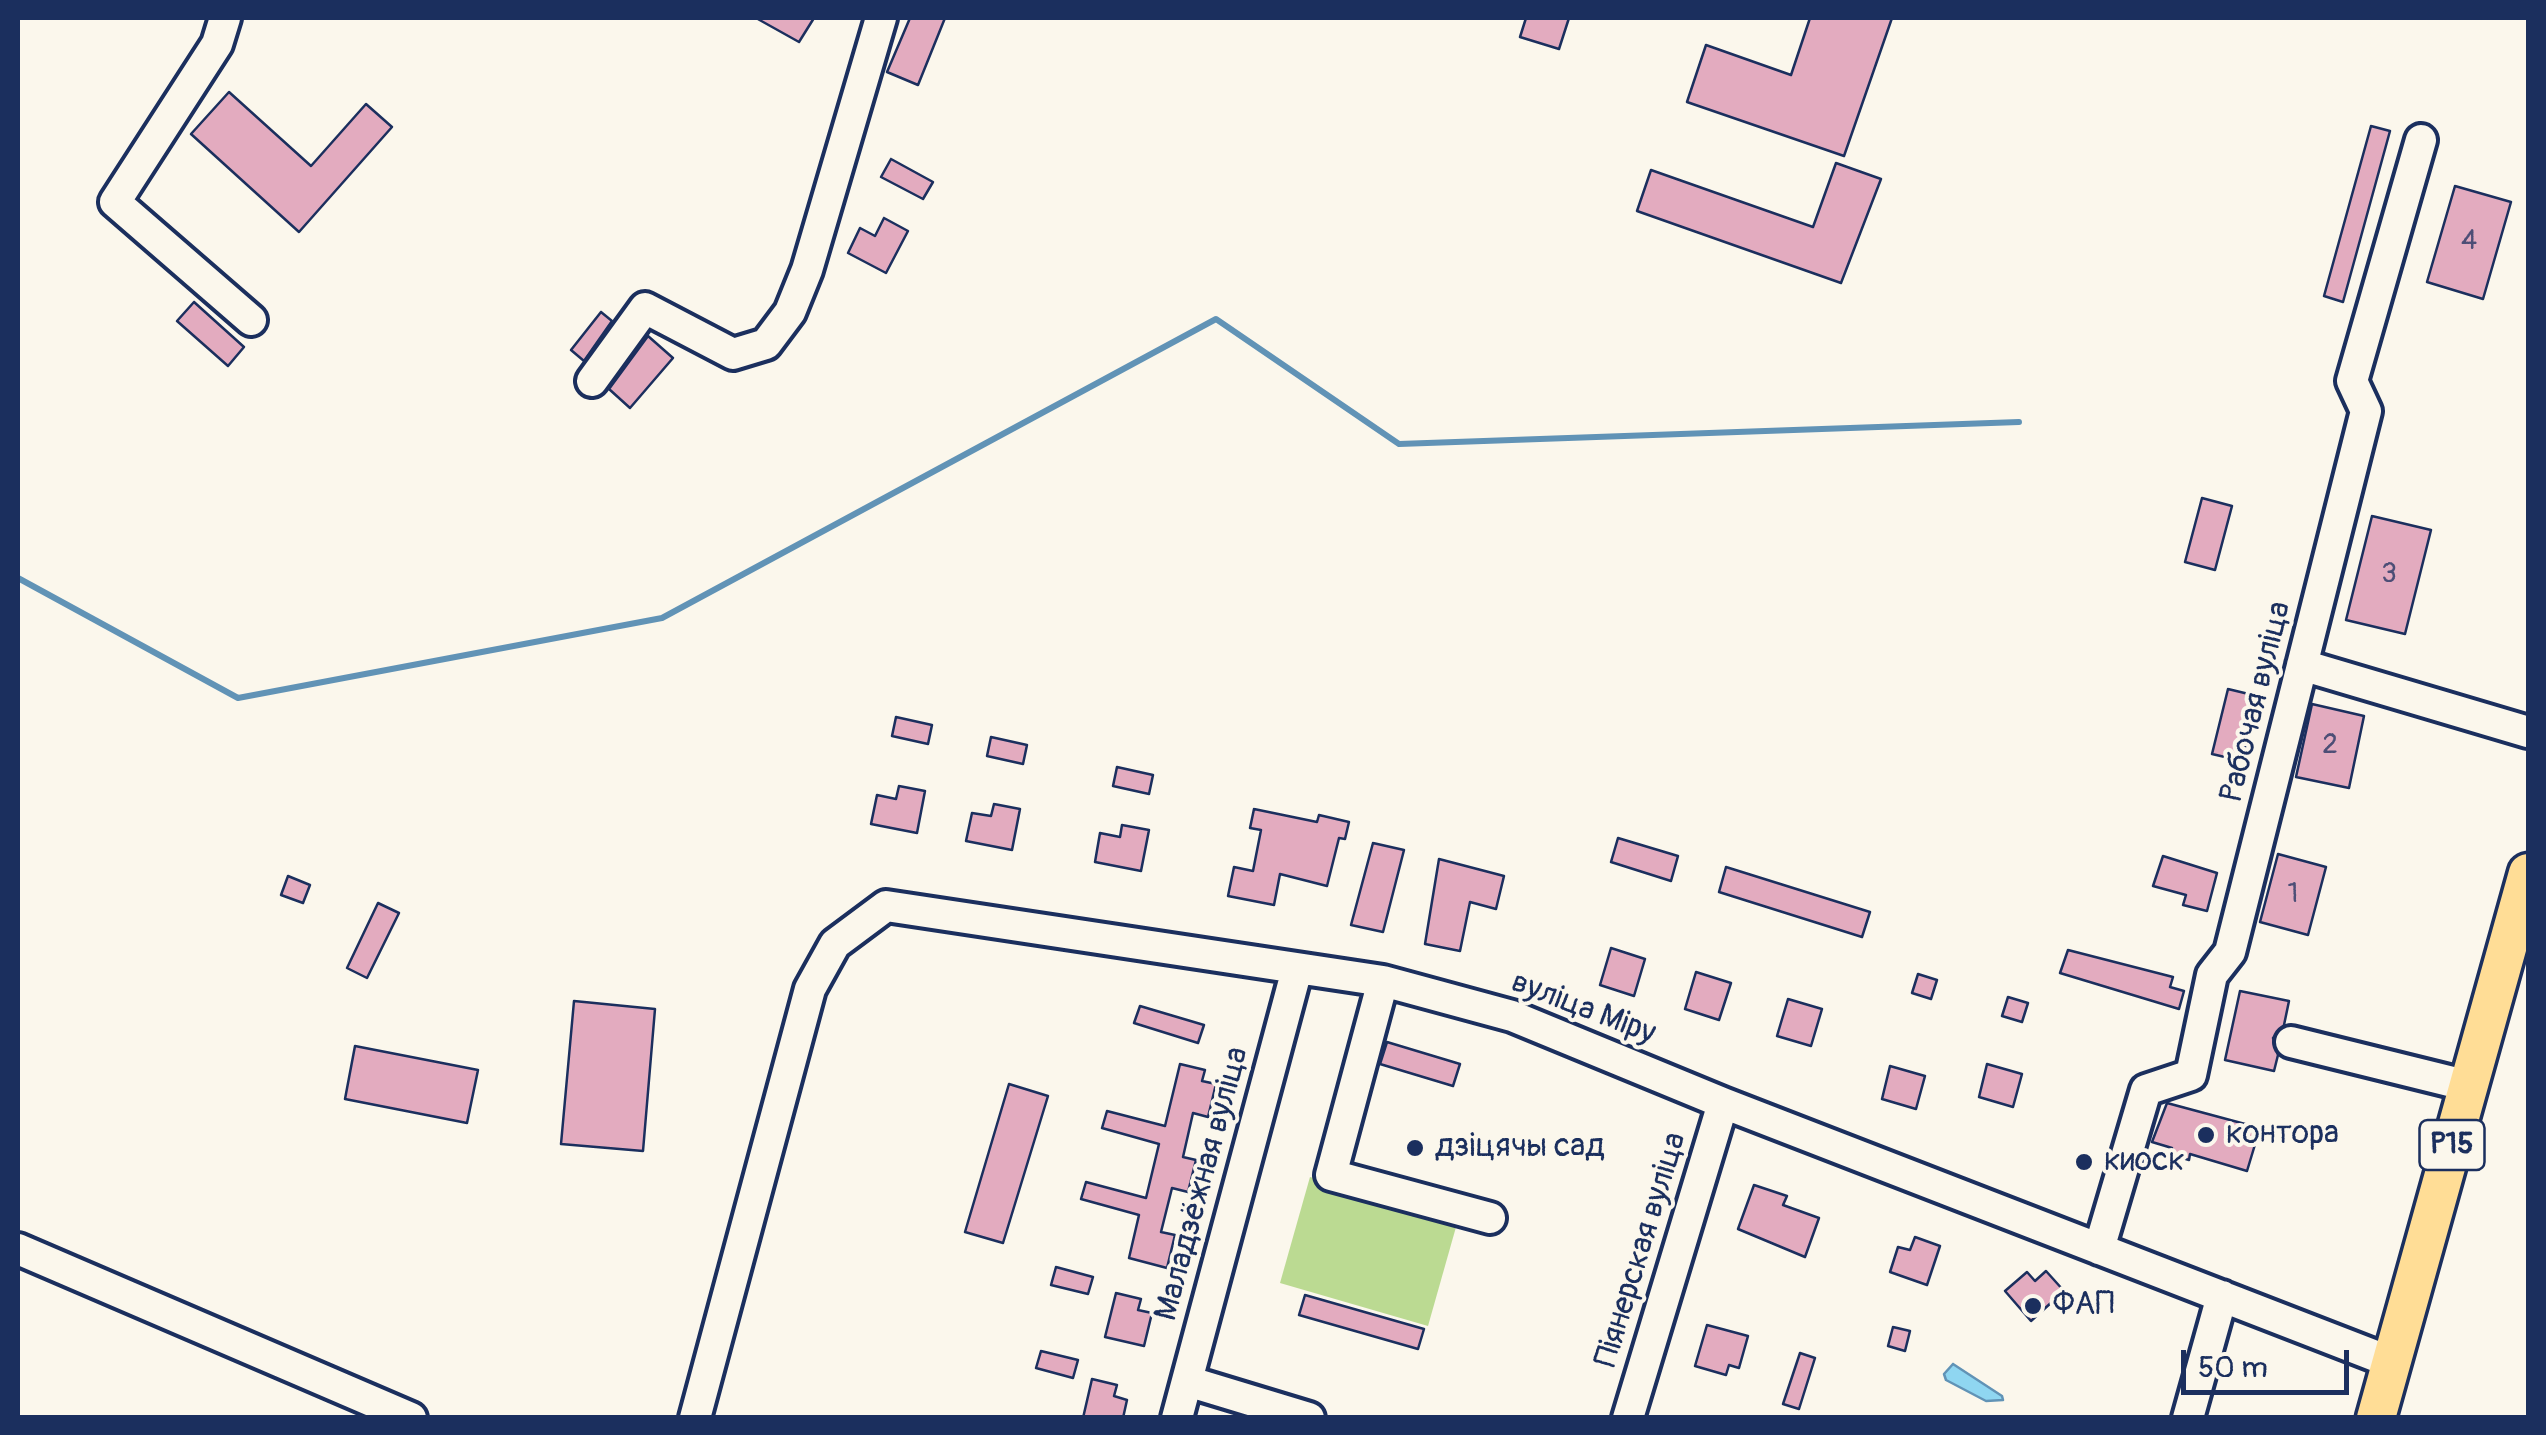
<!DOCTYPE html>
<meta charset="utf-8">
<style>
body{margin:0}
#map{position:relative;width:2546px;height:1435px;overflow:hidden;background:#fbf7ec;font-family:Pangolin,sans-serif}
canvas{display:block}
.frame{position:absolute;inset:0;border:20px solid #1b2f5e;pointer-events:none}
.scale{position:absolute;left:2181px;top:1350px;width:168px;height:45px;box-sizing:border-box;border:5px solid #1b2f5e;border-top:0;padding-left:12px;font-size:30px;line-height:35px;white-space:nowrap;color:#1b2f5e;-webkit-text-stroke:8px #fbf7ec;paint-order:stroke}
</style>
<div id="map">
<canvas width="2546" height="1435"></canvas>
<div class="frame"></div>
<div class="scale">50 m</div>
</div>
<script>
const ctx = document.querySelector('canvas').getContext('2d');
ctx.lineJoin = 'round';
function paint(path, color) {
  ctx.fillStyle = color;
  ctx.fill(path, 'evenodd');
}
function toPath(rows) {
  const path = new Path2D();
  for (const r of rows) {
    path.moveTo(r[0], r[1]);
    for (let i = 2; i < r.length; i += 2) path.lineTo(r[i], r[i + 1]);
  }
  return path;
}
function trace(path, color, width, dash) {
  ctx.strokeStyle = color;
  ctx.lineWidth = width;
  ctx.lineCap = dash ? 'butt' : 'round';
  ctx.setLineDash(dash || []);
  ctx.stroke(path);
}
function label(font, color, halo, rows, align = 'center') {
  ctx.font = font + ' Pangolin,sans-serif';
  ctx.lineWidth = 8;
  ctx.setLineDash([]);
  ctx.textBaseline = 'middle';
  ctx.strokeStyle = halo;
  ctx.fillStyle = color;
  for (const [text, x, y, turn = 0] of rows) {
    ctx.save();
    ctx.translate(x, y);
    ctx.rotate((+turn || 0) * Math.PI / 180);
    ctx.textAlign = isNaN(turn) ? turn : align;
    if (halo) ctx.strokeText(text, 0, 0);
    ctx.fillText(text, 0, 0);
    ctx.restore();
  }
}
paint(toPath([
 [1310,1177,1458,1220,1428,1326,1280,1283]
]), '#bbda92');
const water = toPath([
 [1953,1364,2002,1396,2003,1400,1986,1401,1946,1380,1944,1374,1953,1364]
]);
paint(water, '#8fd6f1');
trace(water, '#6193b6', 2.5);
trace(toPath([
 [18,578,238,698,662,618,1216,319,1399,444,2019,422]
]), '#6193b6', 6);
const building = toPath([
 [756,18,814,18,799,42,756,18],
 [910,18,945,18,918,85,887,72,910,18],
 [1526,18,1569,18,1559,49,1520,37,1526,18],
 [1810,18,1892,18,1844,156,1687,102,1706,45,1791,75,1810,18],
 [229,92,311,166,366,104,392,127,299,232,191,134,229,92],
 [2371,126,2390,131,2343,302,2324,296,2371,126],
 [891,159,933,182,923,199,881,177,891,159],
 [1836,163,1881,179,1841,283,1637,211,1651,170,1813,227,1836,163],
 [2455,186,2511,202,2483,299,2427,282,2455,186],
 [884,218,908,231,886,273,848,253,860,228,875,236,884,218],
 [194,302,244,347,228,366,177,321,194,302],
 [601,312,612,321,584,361,571,350,601,312],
 [648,336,673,358,630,408,609,389,648,336],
 [2202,498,2232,506,2215,570,2185,562,2202,498],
 [2372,516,2431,530,2405,634,2346,620,2372,516],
 [2228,689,2257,696,2242,761,2212,754,2228,689],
 [2312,704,2364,716,2349,788,2296,777,2312,704],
 [896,717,932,725,928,744,892,736,896,717],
 [991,737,1027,745,1023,764,987,756,991,737],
 [1117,767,1153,775,1149,794,1113,786,1117,767],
 [899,786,925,791,917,833,871,824,877,795,896,799,899,786],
 [994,804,1020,809,1012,850,966,841,972,813,991,816,994,804],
 [1254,809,1317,822,1319,815,1349,822,1345,839,1339,838,1327,886,1280,874,1274,905,1228,896,1234,867,1253,871,1261,830,1250,828,1254,809],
 [1122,825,1149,830,1141,871,1095,862,1100,833,1120,837,1122,825],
 [1618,838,1678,856,1671,881,1611,862,1618,838],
 [1373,843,1404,850,1383,932,1351,925,1373,843],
 [2278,854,2326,867,2308,935,2260,922,2278,854],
 [2163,856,2217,873,2207,911,2183,905,2186,895,2153,886,2163,856],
 [1439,859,1504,876,1496,909,1470,902,1460,951,1425,944,1439,859],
 [1726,867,1870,912,1862,937,1719,892,1726,867],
 [288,876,310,885,303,903,281,895,288,876],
 [378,903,399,913,367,978,347,968,378,903],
 [1611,948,1645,959,1634,996,1600,985,1611,948],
 [2068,950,2173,977,2170,987,2184,991,2179,1009,2060,973,2068,950],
 [1696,972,1731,983,1719,1020,1685,1009,1696,972],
 [1918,974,1937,980,1931,999,1912,993,1918,974],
 [2240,991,2289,1001,2284,1025,2273,1038,2278,1055,2274,1071,2225,1060,2240,991],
 [2008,997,2028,1003,2022,1022,2002,1016,2008,997],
 [1788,999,1822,1009,1811,1046,1777,1036,1788,999],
 [574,1001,655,1009,643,1151,561,1144,574,1001],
 [1140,1006,1204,1025,1198,1043,1134,1023,1140,1006],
 [1387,1042,1460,1064,1453,1086,1380,1064,1387,1042],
 [355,1046,478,1070,467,1123,345,1099,355,1046],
 [1180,1064,1205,1070,1202,1081,1216,1084,1208,1117,1193,1113,1183,1157,1196,1160,1188,1192,1172,1188,1161,1232,1175,1235,1167,1268,1129,1258,1139,1215,1081,1199,1086,1182,1146,1198,1159,1144,1102,1128,1107,1111,1165,1126,1180,1064],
 [1987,1064,2022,1074,2013,1107,1979,1097,1987,1064],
 [1890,1066,1925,1076,1916,1109,1882,1099,1890,1066],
 [1009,1084,1048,1096,1003,1243,965,1232,1009,1084],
 [2167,1103,2260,1128,2247,1171,2190,1154,2189,1160,2170,1154,2172,1148,2152,1142,2167,1103],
 [1754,1185,1787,1196,1783,1205,1819,1218,1805,1257,1738,1229,1754,1185],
 [1915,1237,1940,1246,1927,1285,1890,1272,1898,1247,1910,1250,1915,1237],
 [1056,1267,1093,1277,1088,1294,1051,1285,1056,1267],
 [2046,1271,2064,1291,2031,1321,2005,1291,2027,1272,2035,1281,2046,1271],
 [1116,1293,1141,1299,1138,1310,1152,1313,1144,1346,1105,1337,1116,1293],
 [1305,1295,1424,1329,1418,1349,1299,1315,1305,1295],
 [1707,1325,1748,1336,1739,1368,1729,1365,1726,1375,1695,1366,1707,1325],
 [1893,1327,1910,1331,1905,1351,1888,1346,1893,1327],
 [1041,1351,1078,1360,1073,1378,1036,1368,1041,1351],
 [1800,1353,1815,1358,1799,1409,1783,1404,1800,1353],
 [1092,1379,1117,1385,1114,1396,1127,1400,1123,1418,1083,1418,1092,1379]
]);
paint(building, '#e3abbf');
trace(building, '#1b2f5e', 2.5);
const minor = toPath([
 [225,18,217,44,115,202,251,320],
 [592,381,645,308,733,354,766,344,790,312,807,270,881,18],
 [2302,665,2528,732],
 [1383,981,1331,1175,1490,1218],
 [2291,1042,2469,1086],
 [18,1249,411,1418],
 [2099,1249,2146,1090,2191,1075,2212,975,2230,952,2366,411,2352,381,2421,140],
 [1187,1381,1309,1418],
 [695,1418,810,989,835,944,886,906,1383,981,1512,1016,1723,1103,2391,1362],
 [1177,1418,1297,969],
 [1628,1418,1723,1103],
 [2188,1418,2222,1296]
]);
const major = toPath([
 [2376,1418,2528,873]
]);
trace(minor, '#1b2f5e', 38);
trace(major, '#1b2f5e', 45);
trace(minor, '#fbf7ec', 30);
trace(major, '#ffdd96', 38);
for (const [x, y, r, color] of [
 [2206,1135,10,"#1b2f5e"],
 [1415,1148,10,"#1b2f5e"],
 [2084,1162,10,"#1b2f5e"],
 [2033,1306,10,"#1b2f5e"]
]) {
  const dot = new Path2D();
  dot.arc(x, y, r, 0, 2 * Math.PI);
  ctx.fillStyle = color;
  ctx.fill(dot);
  trace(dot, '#fbf7ec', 4);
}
label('28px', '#4d4e76', null, [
 ["4",2469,242],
 ["3",2389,575],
 ["2",2330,746],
 ["1",2293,895]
]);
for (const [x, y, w] of [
 [2452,1145,65]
]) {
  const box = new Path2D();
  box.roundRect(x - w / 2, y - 25, w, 50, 8);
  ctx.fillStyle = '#fbf7ec';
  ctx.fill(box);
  trace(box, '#1b2f5e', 2.5);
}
label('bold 30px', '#1b2f5e', null, [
 ["Р15",2452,1145]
]);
label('32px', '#1b2f5e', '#fbf7ec', [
 ["Рабочая вуліца",2257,702,-76],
 ["вуліца Міру",1583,1009,21],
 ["Маладзёжная вуліца",1203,1184,-75],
 ["Піянерская вуліца",1642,1250,-73]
]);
label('32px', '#1b2f5e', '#fbf7ec', [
 ["контора",2226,1135],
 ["дзіцячы сад",1435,1148],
 ["киоск",2104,1162],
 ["ФАП",2053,1306]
], 'left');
</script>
